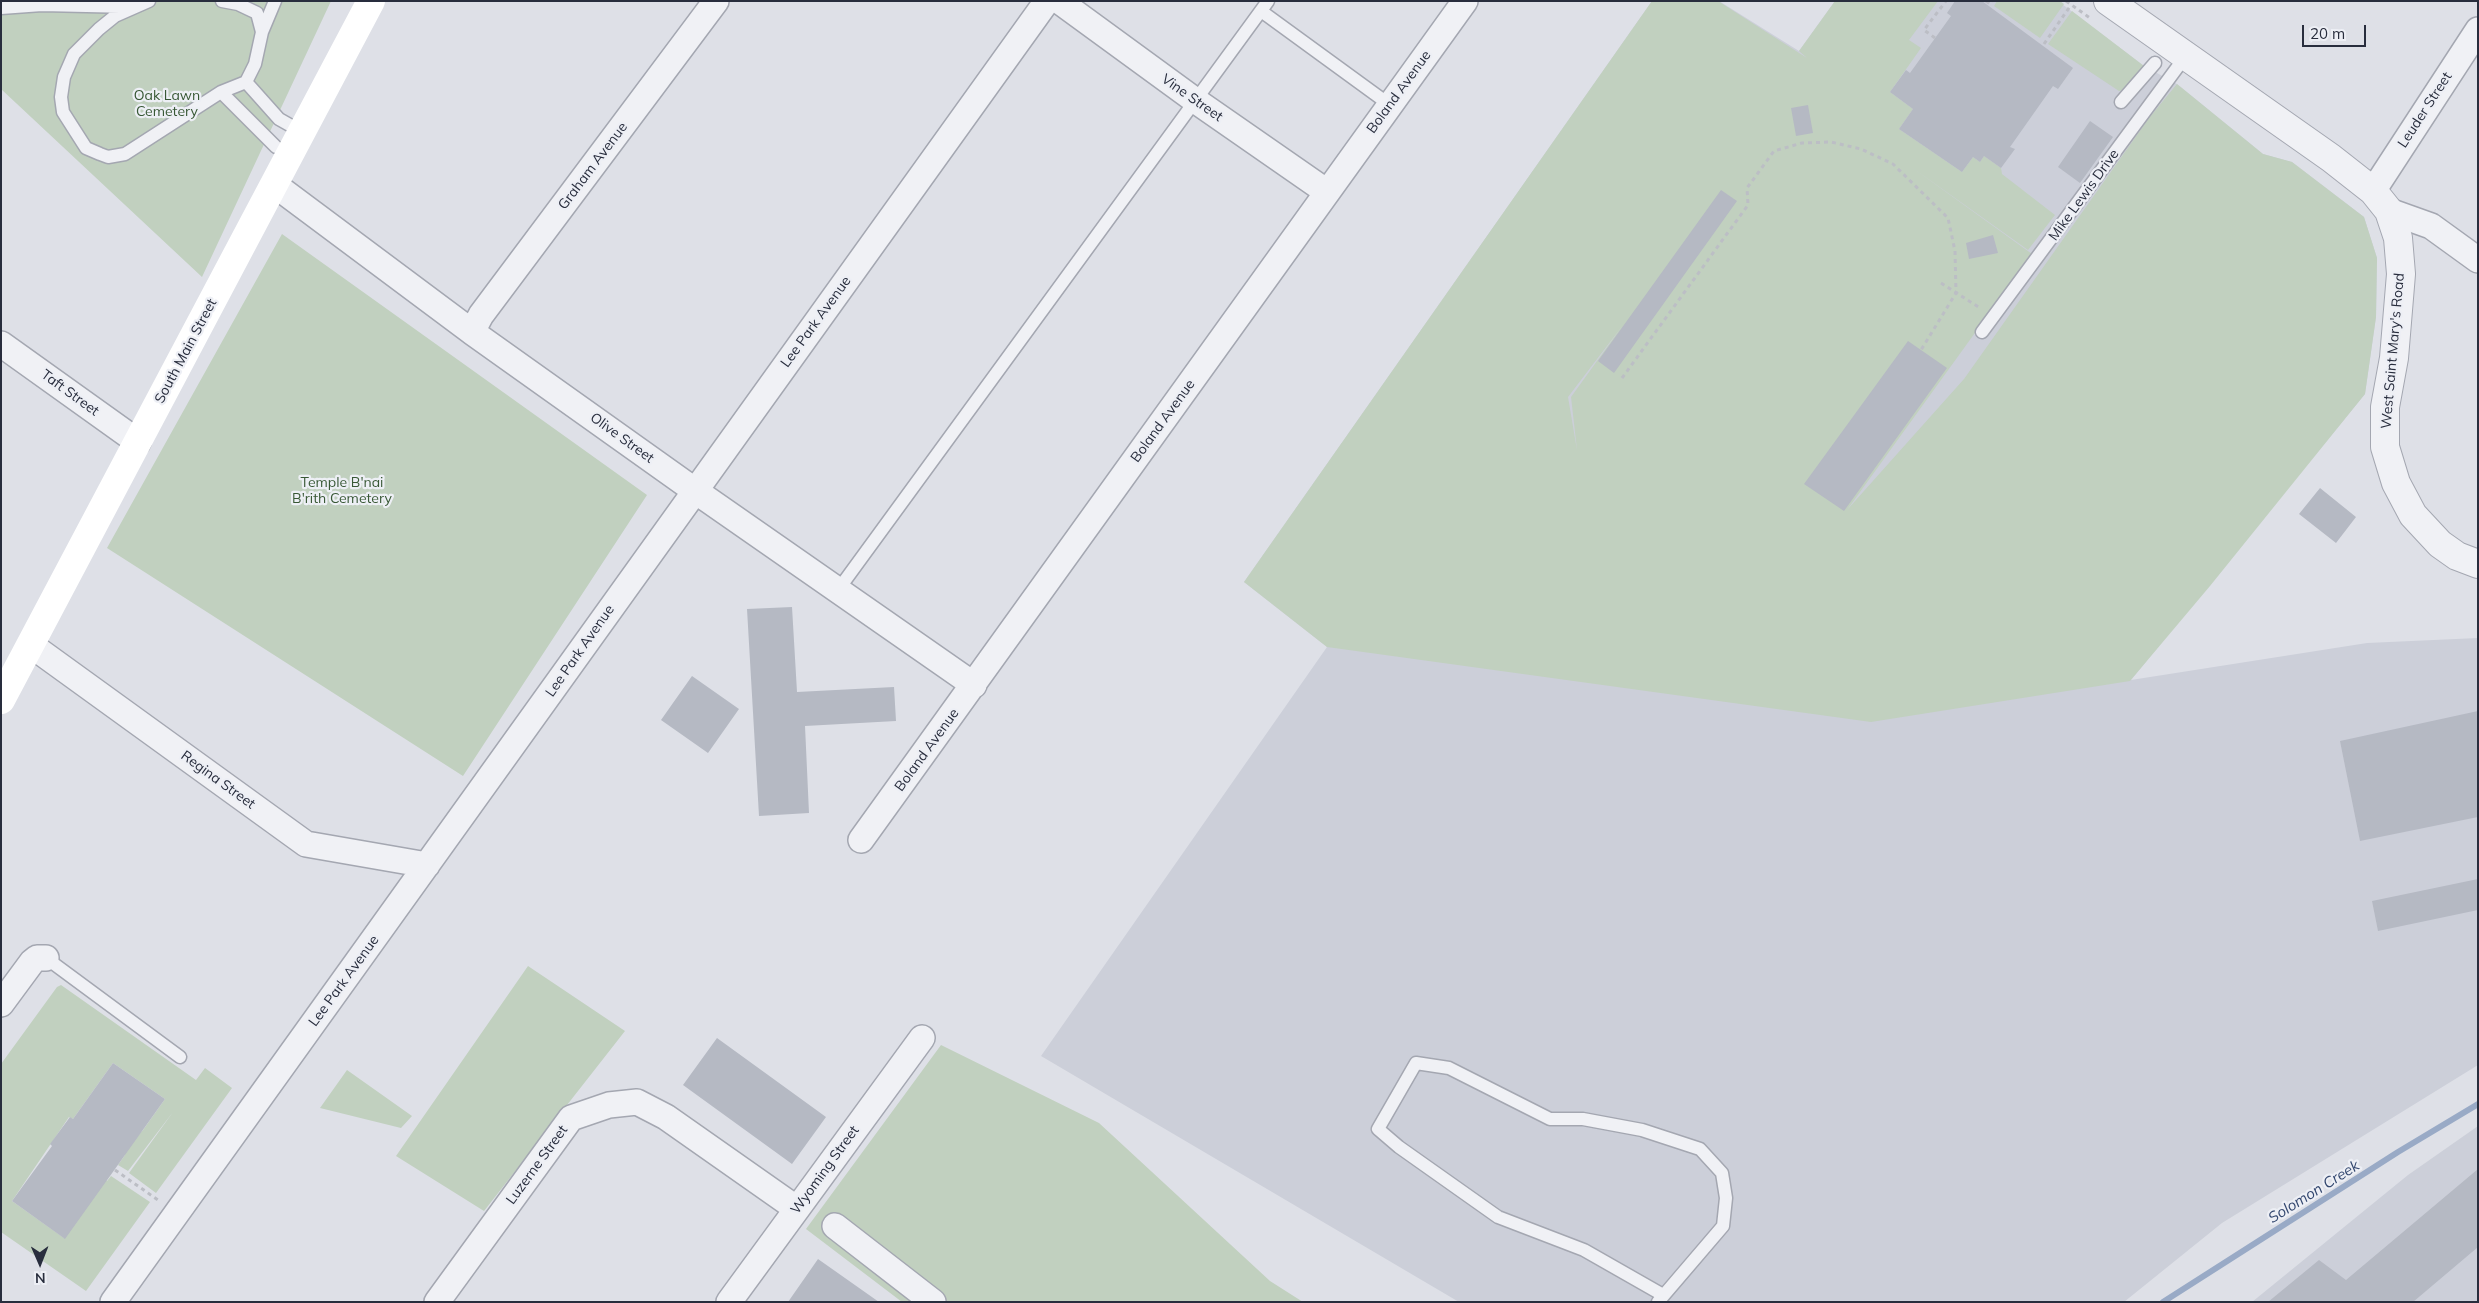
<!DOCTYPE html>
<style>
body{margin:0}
#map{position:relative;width:2479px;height:1303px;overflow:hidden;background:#dee0e7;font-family:Mulish,sans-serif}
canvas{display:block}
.frame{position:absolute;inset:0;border:2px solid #282d3d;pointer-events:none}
.north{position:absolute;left:15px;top:1238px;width:50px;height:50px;-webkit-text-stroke:4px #edeff5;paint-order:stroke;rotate:179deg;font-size:14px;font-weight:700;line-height:20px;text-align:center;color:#282d3d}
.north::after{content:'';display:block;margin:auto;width:18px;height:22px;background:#282d3d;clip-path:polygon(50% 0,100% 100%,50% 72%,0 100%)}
.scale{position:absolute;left:2302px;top:25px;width:64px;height:22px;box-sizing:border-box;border:2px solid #282d3d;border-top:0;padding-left:6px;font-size:15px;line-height:18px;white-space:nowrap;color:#282d3d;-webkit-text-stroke:4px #edeff5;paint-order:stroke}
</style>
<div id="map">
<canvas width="2479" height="1303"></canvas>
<div class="frame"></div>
<div class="north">N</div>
<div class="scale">20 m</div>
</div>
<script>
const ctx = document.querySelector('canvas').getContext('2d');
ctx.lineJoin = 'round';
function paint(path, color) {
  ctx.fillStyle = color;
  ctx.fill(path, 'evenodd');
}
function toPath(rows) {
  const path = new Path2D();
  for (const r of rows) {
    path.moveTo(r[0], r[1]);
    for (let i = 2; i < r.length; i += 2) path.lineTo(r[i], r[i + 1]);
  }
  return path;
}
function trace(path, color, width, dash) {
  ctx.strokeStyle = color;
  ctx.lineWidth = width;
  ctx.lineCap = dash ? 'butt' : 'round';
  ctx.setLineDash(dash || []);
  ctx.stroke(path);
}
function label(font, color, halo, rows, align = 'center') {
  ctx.font = font + ' Mulish,sans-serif';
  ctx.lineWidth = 4.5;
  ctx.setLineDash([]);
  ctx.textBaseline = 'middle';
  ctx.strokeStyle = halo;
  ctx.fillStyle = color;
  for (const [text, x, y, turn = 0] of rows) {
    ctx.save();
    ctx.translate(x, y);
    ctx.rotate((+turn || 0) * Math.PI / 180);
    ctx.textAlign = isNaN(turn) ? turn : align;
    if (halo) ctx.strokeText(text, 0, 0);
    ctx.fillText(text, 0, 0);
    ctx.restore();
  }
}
paint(toPath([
 [1652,1,1719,1,1799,51,1835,1,2058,1,2144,66,2177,84,2263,154,2292,162,2364,217,2377,258,2376,317,2365,394,2131,680,2367,643,2478,638,2478,1065,2222,1223,2124,1302,1459,1302,1041,1056,1327,647,1244,582],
 [2478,1126,2478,1302,2252,1302,2408,1175]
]), '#cccfd9');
paint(toPath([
 [1,1,331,1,202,277,1,89],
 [1652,1,1718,1,1807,58,1799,51,1835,1,1938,1,1909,40,1921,48,1890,92,1913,109,1899,129,1962,172,1973,157,1980,162,1984,156,2001,168,2002,174,2055,215,2028,250,1910,166,2032,254,1847,510,1964,379,2149,118,2177,84,2263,154,2292,162,2364,217,2377,258,2376,317,2365,394,2210,586,2130,681,1871,722,1327,647,1244,582],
 [1623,325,1571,397,1577,450,1568,397],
 [1997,1,2060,1,2064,4,2040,38,1994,6],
 [2072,11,2144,66,2127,89,2119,91,2048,44],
 [282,234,647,495,463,776,107,548],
 [528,966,625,1031,484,1211,396,1156],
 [61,985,196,1080,205,1068,232,1088,156,1193,129,1173,173,1112,128,1171,118,1165,125,1155,123,1152,143,1130,165,1099,113,1063,73,1119,69,1117,12,1201,64,1238,104,1178,107,1181,111,1176,150,1202,86,1291,1,1232,1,1064,57,987],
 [941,1045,1099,1123,1270,1281,1303,1302,902,1302,806,1229],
 [347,1070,412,1116,401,1128,320,1108]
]), '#c1d0bf');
trace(toPath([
 [2163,1302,2398,1152,2478,1104]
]), '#99aac6', 6);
paint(toPath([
 [1955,1,1982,1,2073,68,2058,89,2053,86,2010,147,2015,149,2001,168,1984,156,1980,162,1973,157,1962,172,1899,129,1913,109,1890,92,1906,70,1910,73,1951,16,1947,13],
 [1808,105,1813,133,1796,136,1791,108],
 [2090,121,2113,137,2080,183,2058,167],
 [1721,190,1737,201,1614,373,1598,361],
 [1993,235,1998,253,1969,259,1966,243],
 [1908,341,1947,368,1844,511,1804,484],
 [2320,488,2356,517,2336,543,2299,514],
 [792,607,797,692,894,687,896,721,805,726,809,813,759,816,747,609],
 [692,676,739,709,708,753,661,720],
 [2478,711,2478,817,2360,841,2340,741],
 [2478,879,2478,910,2378,931,2372,901],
 [717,1038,826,1117,792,1164,683,1085],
 [113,1063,165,1099,65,1239,12,1201,52,1146,50,1144,70,1117,73,1119],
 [2478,1169,2478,1247,2413,1302,2268,1302,2319,1260,2346,1280],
 [818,1259,879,1302,788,1302]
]), '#b5b9c3');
const service = toPath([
 [149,1,115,16,99,29,74,54,64,77,61,97,63,112,86,148,100,154,108,157,125,154,221,92,246,82,255,64,262,32,257,13,238,4,222,1],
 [1,8,42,5,131,7],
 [1261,11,1390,105],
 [262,32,275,1],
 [246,82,279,119,302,132],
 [221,92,276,147],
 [2121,102,2155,63],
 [1982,332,2185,57],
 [838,590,1268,1],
 [46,958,180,1057],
 [1658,1302,1723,1226,1726,1198,1722,1173,1700,1149,1642,1130,1583,1119,1550,1119,1449,1068,1416,1063,1378,1129,1399,1147,1498,1217,1584,1250,1663,1295]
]);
const minor = toPath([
 [1059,1,1196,101,1327,192],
 [275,185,472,332,694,490,974,685],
 [2373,191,2478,30],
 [2389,211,2431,226,2478,260],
 [472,332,481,315,716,1],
 [1,344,138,442],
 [31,645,306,844,427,865],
 [861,840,1465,1],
 [1,1004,32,962,37,958,46,958],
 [835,1226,933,1302],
 [113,1302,1047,1],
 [437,1302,571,1118,609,1105,637,1102,666,1117,797,1209],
 [729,1302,922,1038]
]);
const tertiary = toPath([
 [2108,1,2331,158,2373,191,2389,211,2398,238,2401,274,2394,358,2385,407,2385,447,2396,483,2413,515,2440,544,2457,556,2478,564]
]);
trace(service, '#a4a7b1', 15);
trace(minor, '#a4a7b1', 28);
trace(tertiary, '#a4a7b1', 30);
trace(toPath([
 [1986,1,1990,4,1992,1],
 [2066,1,2090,18],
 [1935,38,1924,30,1946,1],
 [2044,44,2071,5],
 [1941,283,1980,308],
 [1622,378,1748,205,1747,188,1774,151,1802,143,1831,142,1861,149,1893,164,1948,218,1955,251,1956,293,1921,350],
 [115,1170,158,1200]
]), '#bcbec5', 3, [4, 4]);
trace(service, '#f0f1f5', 12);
trace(minor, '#f0f1f5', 25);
trace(tertiary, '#f0f1f5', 28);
trace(toPath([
 [1,700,371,1]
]), '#fff', 28);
label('14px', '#282d3d', '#edeff5', [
 ["Boland Avenue",1399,92,-54],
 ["Vine Street",1192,98,35],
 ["Leuder Street",2425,110,-57],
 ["Graham Avenue",593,166,-53],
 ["Mike Lewis Drive",2084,195,-54],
 ["Lee Park Avenue",816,322,-54],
 ["South Main Street",186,351,-62],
 ["West Saint Mary's Road",2393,351,-85],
 ["Taft Street",70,393,36],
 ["Boland Avenue",1163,421,-54],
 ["Olive Street",622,438,36],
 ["Lee Park Avenue",580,651,-55],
 ["Boland Avenue",927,750,-54],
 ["Regina Street",218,780,36],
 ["Lee Park Avenue",344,981,-54],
 ["Luzerne Street",537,1165,-54],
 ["Wyoming Street",825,1170,-54]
]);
label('14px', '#385835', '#edeff5', [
 ["Oak Lawn",167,96],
 ["Cemetery",167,112],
 ["Temple B'nai",342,483],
 ["B'rith Cemetery",342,499]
]);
label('italic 15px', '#33476f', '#edeff5', [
 ["Solomon Creek",2314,1192,-32]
]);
</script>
